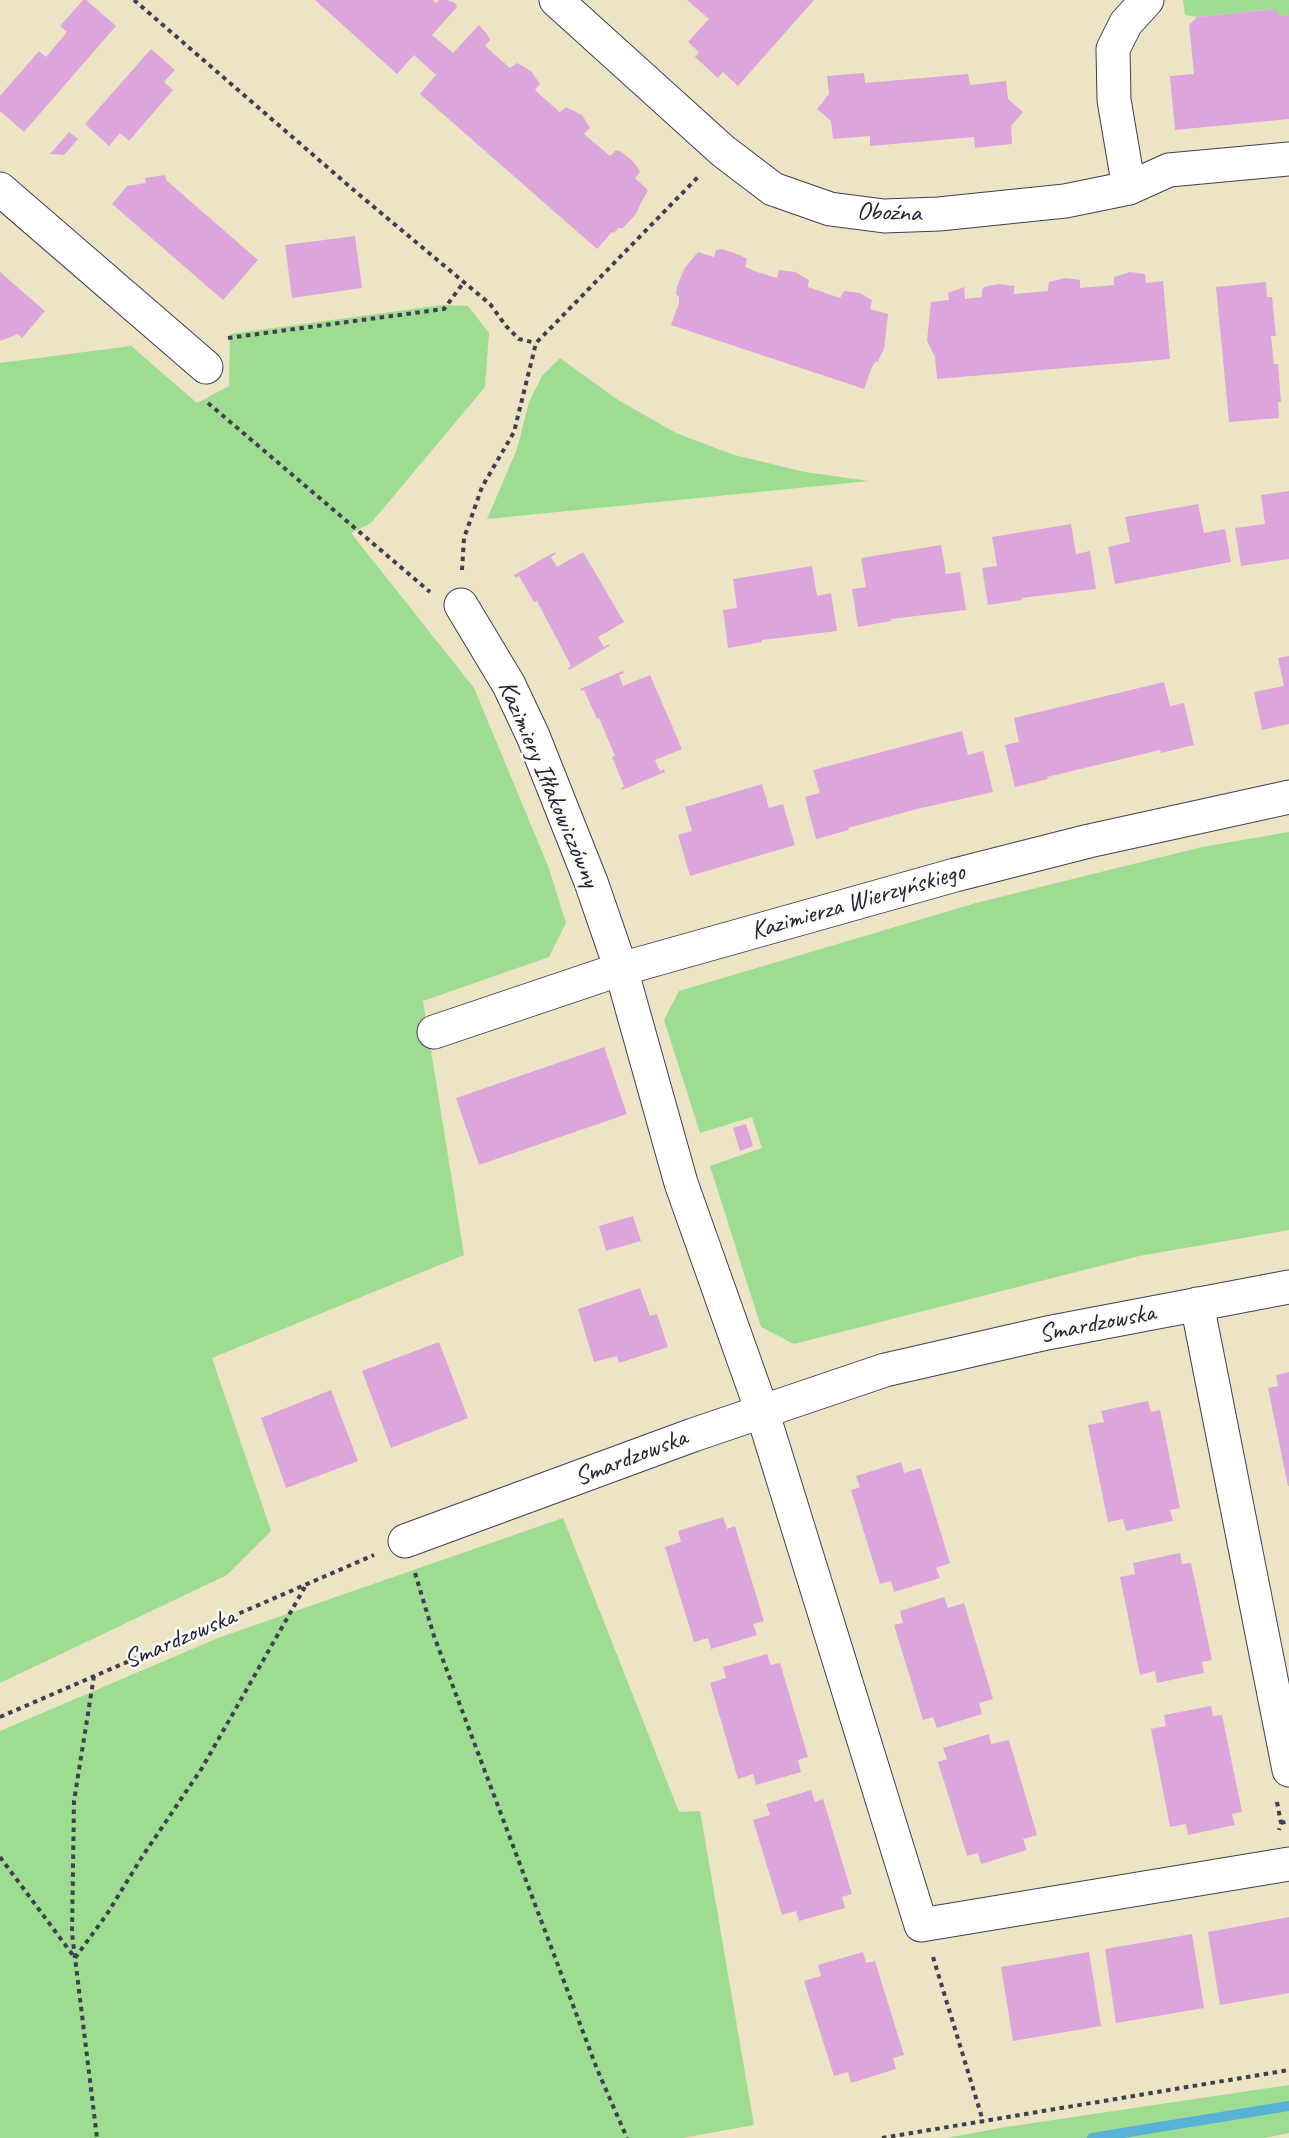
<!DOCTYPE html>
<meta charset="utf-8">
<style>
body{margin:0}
canvas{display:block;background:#ede4c5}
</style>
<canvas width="1289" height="2138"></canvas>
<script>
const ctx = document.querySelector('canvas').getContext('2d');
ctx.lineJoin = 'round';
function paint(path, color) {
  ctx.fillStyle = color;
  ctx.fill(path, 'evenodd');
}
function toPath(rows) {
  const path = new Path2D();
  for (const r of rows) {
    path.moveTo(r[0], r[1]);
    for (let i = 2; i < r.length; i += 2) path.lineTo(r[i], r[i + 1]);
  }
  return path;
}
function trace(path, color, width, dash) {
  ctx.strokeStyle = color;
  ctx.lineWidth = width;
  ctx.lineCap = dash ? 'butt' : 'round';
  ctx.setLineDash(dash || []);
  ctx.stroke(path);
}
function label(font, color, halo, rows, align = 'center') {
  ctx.font = font + ' Caveat,sans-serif';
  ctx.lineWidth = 5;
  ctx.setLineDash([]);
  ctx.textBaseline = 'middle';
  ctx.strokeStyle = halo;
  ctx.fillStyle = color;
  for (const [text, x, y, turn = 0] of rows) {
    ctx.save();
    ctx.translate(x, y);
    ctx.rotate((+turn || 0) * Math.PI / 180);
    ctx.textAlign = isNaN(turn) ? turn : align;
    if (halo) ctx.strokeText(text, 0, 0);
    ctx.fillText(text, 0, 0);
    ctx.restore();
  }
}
paint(toPath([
 [1183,0,1289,0,1289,15,1280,16,1274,9,1197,17,1185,15],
 [442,305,468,306,489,333,485,387,371,523,351,533,474,688,548,866,566,923,549,957,423,1001,464,1255,212,1358,271,1531,227,1575,0,1683,0,363,131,346,197,403,229,386,230,334],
 [560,358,618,400,676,433,734,455,805,472,869,481,487,519,517,449,529,402,542,376],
 [1289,832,1289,1230,1139,1256,794,1344,761,1327,710,1166,762,1148,752,1117,700,1133,664,1020,679,991,976,903,1202,847],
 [563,1518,679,1812,700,1811,754,2125,682,2138,0,2138,0,1731,218,1638],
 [1289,2085,1289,2133,1265,2138,946,2138,1006,2127]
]), '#9ddc91');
trace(toPath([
 [1092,2138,1289,2106]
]), '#57b2d5', 10);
paint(toPath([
 [83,0,86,0,116,26,24,132,0,111,0,96,39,51,46,57,57,44,67,32,60,26],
 [315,0,433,0,436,3,439,0,448,0,455,3,457,7,432,35,453,53,479,25,487,34,490,40,485,46,510,68,517,63,531,71,540,84,535,90,547,101,560,112,566,107,582,115,590,128,584,134,610,156,616,150,620,151,632,160,638,168,640,172,635,178,648,190,635,215,623,228,618,228,614,233,612,232,597,249,420,94,436,75,414,55,397,74],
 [687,0,814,0,738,86,723,72,718,78,695,57,699,52,688,42,709,19],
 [1275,9,1280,16,1289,15,1289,119,1175,130,1170,76,1194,74,1189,25,1197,17],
 [151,49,175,70,164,82,173,90,129,141,120,133,109,146,85,124],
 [864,73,865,83,968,74,970,85,1006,81,1008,99,1023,112,1011,126,1012,144,975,148,974,137,870,146,870,136,833,139,831,121,817,109,829,94,827,76],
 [69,132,78,139,64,155,50,154],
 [165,175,166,180,258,260,223,300,112,204,127,186,146,183,145,178],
 [355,236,362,288,292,298,285,245],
 [722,249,740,255,747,259,745,267,760,273,777,278,779,270,795,272,809,280,808,287,840,298,844,291,860,293,872,300,870,309,888,314,884,349,878,361,879,363,876,361,872,367,864,389,671,325,679,303,679,296,676,295,677,287,684,269,698,252,714,257,716,250],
 [0,272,45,311,22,338,18,334,0,341],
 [1130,272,1145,274,1146,283,1163,281,1170,359,937,379,935,357,927,341,931,302,949,300,948,293,964,287,965,299,982,297,982,290,984,287,999,284,1014,286,1014,294,1048,291,1049,282,1065,278,1080,280,1080,288,1114,285,1114,277],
 [1266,282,1267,297,1272,297,1276,336,1271,336,1274,364,1278,364,1281,402,1278,402,1279,418,1229,422,1216,287],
 [1289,491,1289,559,1241,566,1235,528,1265,524,1261,495],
 [1198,504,1204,533,1225,529,1231,562,1115,584,1108,547,1130,542,1125,517],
 [1071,524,1076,554,1090,551,1096,589,1021,598,1022,600,988,605,982,568,997,566,992,537],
 [941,545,946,574,960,572,966,610,891,619,891,621,858,627,852,589,866,587,861,558],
 [555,552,556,554,551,557,557,567,583,552,624,622,598,637,604,647,609,644,609,646,569,670,568,668,571,666,537,601,534,602,519,576,515,578,514,575],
 [812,566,817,596,831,593,837,631,762,640,762,642,728,648,723,610,737,608,733,579],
 [1289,656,1289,724,1262,730,1254,692,1284,686,1278,658],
 [623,671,624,673,619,675,623,686,650,675,682,749,655,760,660,771,664,769,665,772,622,790,621,788,624,786,612,757,615,756,599,718,597,719,584,690,581,691,580,689],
 [1164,682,1170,706,1184,703,1194,745,1161,753,1160,750,1047,777,1048,779,1015,787,1005,745,1019,742,1014,718],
 [962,731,968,755,983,751,993,792,917,809,848,828,849,830,816,839,805,797,820,793,813,770],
 [762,784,769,808,783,804,795,845,690,876,678,835,692,831,685,807],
 [604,1047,627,1114,479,1165,456,1098],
 [746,1124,753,1146,740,1151,733,1128],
 [633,1216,641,1241,606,1251,599,1226],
 [640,1288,650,1316,657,1314,668,1347,619,1363,617,1356,594,1362,578,1309],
 [439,1342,468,1418,391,1448,362,1371],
 [1289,1372,1289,1486,1288,1486,1268,1388,1278,1386,1276,1375],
 [331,1390,358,1461,286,1488,261,1418],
 [1148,1401,1151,1412,1160,1410,1180,1508,1170,1510,1173,1521,1126,1531,1123,1519,1108,1522,1088,1425,1104,1422,1101,1411],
 [901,1462,904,1473,921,1468,950,1563,936,1568,940,1578,894,1592,891,1581,880,1584,851,1490,860,1487,856,1476],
 [723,1517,727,1529,735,1526,764,1621,753,1624,757,1635,711,1649,708,1638,694,1642,665,1547,681,1542,678,1531],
 [1180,1553,1182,1564,1191,1563,1212,1660,1202,1662,1204,1673,1157,1683,1155,1671,1140,1675,1120,1577,1135,1574,1133,1563],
 [944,1597,948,1608,964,1603,993,1699,979,1703,982,1714,937,1728,933,1717,923,1720,894,1625,903,1623,900,1611],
 [767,1654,771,1665,780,1663,808,1757,798,1760,801,1772,756,1785,753,1774,738,1779,710,1683,726,1678,723,1667],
 [1211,1706,1213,1716,1222,1715,1242,1812,1232,1814,1235,1825,1188,1835,1186,1824,1170,1827,1151,1729,1166,1726,1164,1715],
 [989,1734,991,1744,1009,1740,1037,1835,1023,1839,1027,1850,981,1864,978,1853,967,1856,938,1762,947,1759,943,1748],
 [811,1790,815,1802,823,1799,852,1894,842,1897,845,1908,799,1921,796,1911,782,1915,753,1820,770,1815,766,1804],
 [1289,1917,1289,1993,1220,2005,1208,1932],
 [1192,1934,1204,2008,1116,2023,1105,1949],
 [863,1952,866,1963,875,1961,904,2055,893,2058,896,2069,851,2083,848,2072,834,2076,804,1981,821,1976,818,1965],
 [1089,1952,1101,2026,1013,2041,1001,1967]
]), '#dca6dd');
const minor = toPath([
 [556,0,723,151,773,189,830,209,884,216,939,214,1065,201,1129,188,1169,170,1289,159],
 [1129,188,1114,100,1113,49,1126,23,1147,0],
 [0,189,206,367],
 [461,605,509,685,533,736,591,882,621,969,681,1183,762,1411,921,1925,1289,1864],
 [434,1032,621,969,955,875,1089,841,1289,797],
 [1197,1304,1289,1770],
 [405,1541,693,1435,885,1370,1047,1333,1289,1287]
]);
trace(minor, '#403f50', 35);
trace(toPath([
 [134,0,356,192,490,304,506,326,519,339,536,343],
 [228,338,444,309,464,282],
 [208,403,430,592],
 [462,570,464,538,482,487,514,432,536,343,700,175],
 [415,1573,434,1636,597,2069,627,2138],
 [94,1676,74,1801,72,1933,97,2138],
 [0,1717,374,1555],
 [1277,1802,1281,1823,1279,1830],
 [1281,1823,1289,1821],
 [0,1857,75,1958,107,1914,142,1857,202,1768,306,1585],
 [933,1957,983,2121],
 [882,2138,1289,2070]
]), '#403f50', 4, [4.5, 4.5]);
trace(minor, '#fff', 33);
label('26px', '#22223b', '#fdfcf7', [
 ["Oboźna",889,213,2],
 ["Kazimiery Iłłakowiczówny",548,784,67],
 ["Kazimierza Wierzyńskiego",858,902,-16],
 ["Smardzowska",1097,1324,-11],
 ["Smardzowska",631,1458,-21],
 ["Smardzowska",180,1639,-23]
]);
</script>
